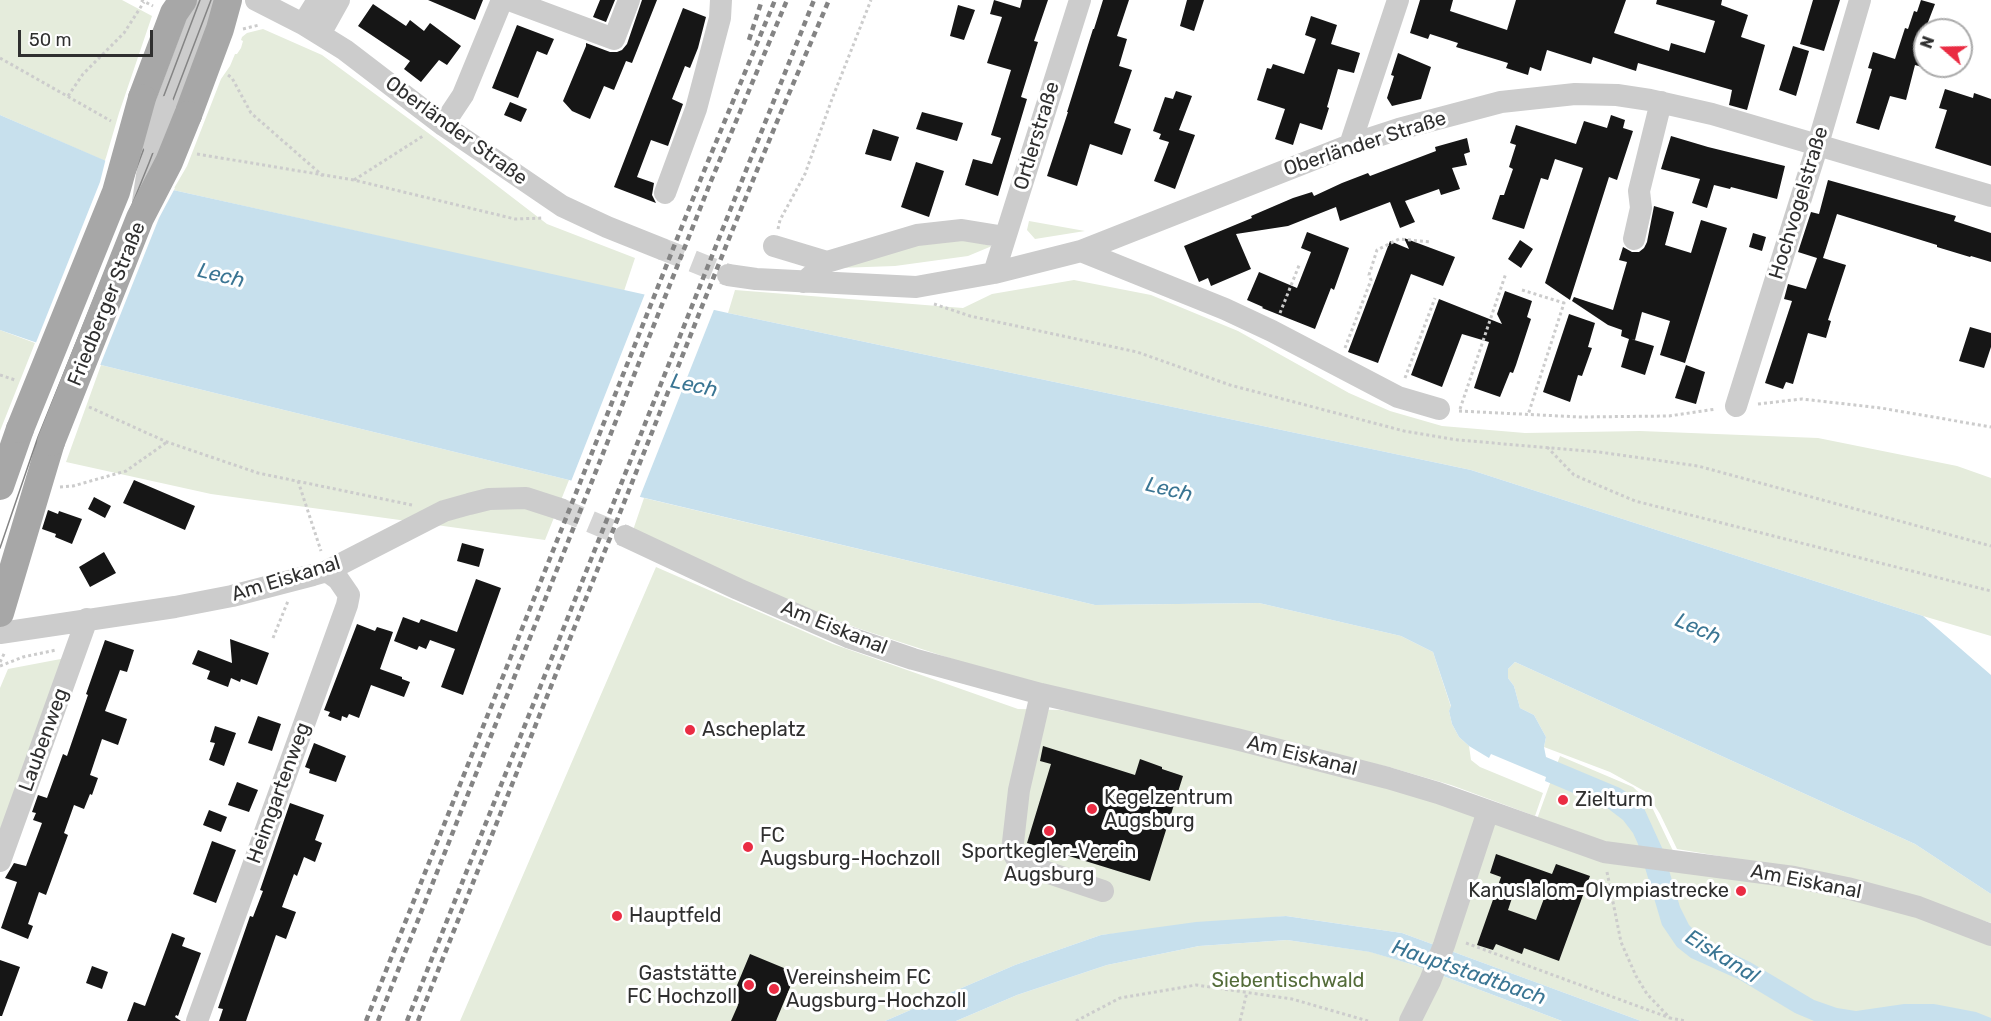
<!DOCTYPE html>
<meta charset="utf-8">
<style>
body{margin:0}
#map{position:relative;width:1991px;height:1021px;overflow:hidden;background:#fff;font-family:Rubik,sans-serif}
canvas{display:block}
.north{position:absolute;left:1913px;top:18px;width:60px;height:60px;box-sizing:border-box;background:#fff;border:2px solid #acacac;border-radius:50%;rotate:290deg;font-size:16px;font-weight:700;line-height:24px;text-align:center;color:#2f2f2f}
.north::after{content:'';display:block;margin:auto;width:21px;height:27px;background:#ea2c43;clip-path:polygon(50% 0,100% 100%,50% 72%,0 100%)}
.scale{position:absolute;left:18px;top:30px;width:135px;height:27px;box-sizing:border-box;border:3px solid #2f2f2f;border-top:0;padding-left:8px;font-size:18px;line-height:21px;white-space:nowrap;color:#2f2f2f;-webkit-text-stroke:4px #fff;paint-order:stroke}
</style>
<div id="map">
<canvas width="1991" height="1021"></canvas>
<div class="north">N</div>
<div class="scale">50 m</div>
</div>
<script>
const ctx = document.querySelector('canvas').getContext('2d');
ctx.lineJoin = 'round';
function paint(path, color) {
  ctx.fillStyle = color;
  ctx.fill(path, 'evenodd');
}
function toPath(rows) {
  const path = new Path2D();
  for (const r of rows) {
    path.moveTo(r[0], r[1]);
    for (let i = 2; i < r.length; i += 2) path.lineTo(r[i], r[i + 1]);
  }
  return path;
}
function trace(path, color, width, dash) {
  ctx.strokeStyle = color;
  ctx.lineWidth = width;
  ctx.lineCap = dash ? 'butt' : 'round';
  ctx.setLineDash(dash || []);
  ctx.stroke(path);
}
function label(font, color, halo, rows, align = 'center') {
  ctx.font = font + ' Rubik,sans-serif';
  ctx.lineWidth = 6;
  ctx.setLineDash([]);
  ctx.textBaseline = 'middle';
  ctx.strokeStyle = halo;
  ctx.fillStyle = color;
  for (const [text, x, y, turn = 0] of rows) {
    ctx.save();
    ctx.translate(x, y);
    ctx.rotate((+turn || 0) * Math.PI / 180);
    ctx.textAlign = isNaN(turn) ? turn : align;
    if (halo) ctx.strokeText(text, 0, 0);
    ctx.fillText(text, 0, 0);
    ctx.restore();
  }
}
paint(toPath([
 [0,0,122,0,152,16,119,113,105,161,0,115],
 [263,29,322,55,435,138,547,224,635,258,624,291,173,190,187,166,221,79,230,66,235,54,237,54,241,48,243,41,241,40,242,37,247,33],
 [1029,221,1085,231,1035,239,1027,230],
 [954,237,992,246,968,256,895,266,838,268,841,264],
 [1074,280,1151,295,1238,331,1349,393,1390,411,1442,426,1525,433,1640,431,1818,438,1957,466,1991,478,1991,636,1923,616,1471,470,728,313,735,290,963,308,992,294],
 [0,330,35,343,0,431],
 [101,365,569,480,545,540,211,494,66,462],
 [644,498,1095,605,1259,603,1401,636,1433,652,1451,707,1449,711,1452,724,1459,737,1469,746,1471,760,1480,767,1543,793,1535,816,1451,785,1389,767,1029,684,857,628,660,550,631,536],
 [656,567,833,644,1018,709,1060,710,1213,737,1533,830,1560,756,1633,787,1650,803,1675,855,1991,925,1991,1021,1641,1021,1402,933,1286,916,1101,935,1015,965,885,1021,460,1021],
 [66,658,0,851,0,688,8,669],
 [1515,662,1915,844,1991,894,1991,923,1851,878,1677,849,1660,814,1646,792,1610,772,1544,747,1546,737,1534,715,1520,708,1514,686,1508,678,1508,669],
 [1287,940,1371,952,1414,965,1562,1021,956,1021,1017,995,1107,965,1199,946]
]), '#e5ecdc');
paint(toPath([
 [0,115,173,190,728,313,1471,470,1923,616,1991,675,1991,894,1915,844,1515,662,1508,669,1508,678,1514,686,1520,708,1534,715,1546,737,1544,747,1546,757,1620,788,1637,799,1643,806,1663,850,1680,907,1689,925,1704,940,1750,962,1814,1000,1837,1008,1856,1011,1904,1004,1934,1004,1976,1012,1991,1018,1991,1021,1814,1021,1795,1013,1740,980,1691,958,1677,947,1662,925,1638,844,1633,833,1623,820,1606,807,1545,781,1546,777,1491,754,1489,758,1469,746,1459,737,1452,724,1449,711,1451,706,1433,652,1401,636,1259,603,1095,605,569,480,101,365,0,330],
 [1286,916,1402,933,1641,1021,1562,1021,1414,965,1370,952,1287,940,1199,946,1107,965,1017,995,956,1021,885,1021,1015,965,1101,935,1196,922]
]), '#c7e0ed');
paint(toPath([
 [106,158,175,188,159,218,99,368,35,345,100,182],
 [646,291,715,307,639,499,570,484]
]), '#fff');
paint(toPath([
 [428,0,483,0,475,20],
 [600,0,615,0,606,22,593,17],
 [642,0,657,0,632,63,626,61,614,90,604,86,590,119,572,111,563,101,586,46,586,43,610,52,617,52,622,50,627,44],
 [994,0,1020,8,1022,0,1048,0,1034,41,1038,42,1021,97,1027,99,998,196,965,185,973,159,992,164,1001,138,991,135,1011,70,987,63,1002,17,990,14],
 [1103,0,1129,0,1117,36,1127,39,1119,66,1132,70,1114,123,1131,129,1122,155,1090,144,1077,186,1047,176,1068,112,1067,112,1093,29,1094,29],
 [1187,0,1204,0,1194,31,1180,26],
 [1420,0,1453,0,1450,11,1507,30,1516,0,1626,0,1614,33,1669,51,1671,43,1705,53,1715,21,1656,4,1657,0,1722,0,1721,5,1748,15,1741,37,1765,45,1747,110,1729,105,1732,90,1638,63,1636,71,1593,57,1591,64,1547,50,1541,71,1530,67,1528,75,1506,68,1508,63,1456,47,1458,43,1430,34,1428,39,1410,33],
 [1813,0,1840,0,1824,51,1800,44],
 [1921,0,1935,4,1925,30,1925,68,1915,65,1906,100,1890,96,1879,130,1856,123,1872,69,1868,68,1873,52,1895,59,1905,28,1908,29,1914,11,1917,12],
 [373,4,406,26,410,20,424,31,430,23,461,46,447,65,439,60,421,82,404,69,410,61,358,26],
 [958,5,975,10,964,40,950,36],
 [683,8,706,17,698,48,690,68,685,66,672,99,683,104,668,146,651,140,637,177,654,183,652,195,656,203,614,187],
 [1311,16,1337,25,1331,44,1360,53,1354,73,1338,69,1327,107,1329,108,1322,130,1300,123,1293,145,1275,139,1285,109,1257,100,1267,68,1271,69,1273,64,1304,74,1316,39,1305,35],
 [517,25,554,39,547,55,537,51,518,98,492,88],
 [1793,46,1809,51,1796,96,1779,90],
 [1398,53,1431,67,1421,99,1392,106,1387,98,1394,76,1391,75],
 [1945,89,1973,98,1974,93,1991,99,1991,166,1935,148,1947,110,1939,108],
 [1176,91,1192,96,1179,130,1195,135,1175,189,1154,181,1169,142,1159,139,1161,134,1153,131,1165,97,1173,99],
 [510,102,527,109,521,122,504,115],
 [922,112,963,123,957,141,916,129],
 [1611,115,1625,120,1623,128,1633,131,1617,180,1609,177,1570,300,1545,283,1583,168,1555,159,1548,180,1541,178,1524,229,1492,219,1500,195,1504,195,1513,169,1509,167,1516,145,1510,143,1516,125,1576,144,1584,121,1607,128],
 [873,129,899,137,891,161,865,154],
 [1671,136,1708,147,1785,166,1777,199,1731,187,1730,189,1714,185,1707,208,1692,203,1700,179,1661,169],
 [1467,138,1470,152,1464,154,1467,165,1452,168,1460,189,1441,195,1439,189,1405,201,1415,222,1400,228,1390,202,1340,221,1336,207,1288,226,1236,234,1251,269,1211,286,1208,278,1199,282,1184,246,1252,218,1251,216,1293,198,1312,192,1314,196,1342,183,1368,173,1370,176,1436,151,1435,147],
 [916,162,944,171,929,217,901,207],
 [1828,180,1956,216,1954,221,1991,233,1991,262,1971,256,1970,257,1937,247,1937,245,1837,214,1823,258,1846,265,1828,320,1831,321,1826,338,1808,333,1793,384,1786,382,1783,389,1765,383,1792,301,1784,299,1788,284,1806,289,1817,258,1798,252,1811,212,1819,214],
 [1654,206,1674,212,1665,245,1691,253,1701,220,1727,228,1685,363,1660,355,1670,321,1642,312,1635,340,1631,339,1654,346,1645,375,1621,367,1629,339,1621,336,1622,330,1608,325,1572,301,1574,297,1613,310,1627,262,1619,260,1623,247,1632,252,1639,252,1644,248,1647,242],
 [1307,232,1349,248,1334,290,1331,288,1315,329,1262,308,1263,307,1247,300,1259,272,1297,288,1311,252,1301,248],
 [1753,233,1766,237,1762,251,1749,247],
 [1404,238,1455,257,1443,286,1411,274,1378,363,1348,352,1390,241,1409,249],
 [1520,240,1533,249,1521,268,1508,259],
 [1505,291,1532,301,1527,317,1531,319,1516,365,1513,373,1510,372,1500,397,1474,388,1489,342,1462,334,1442,387,1411,375,1439,299,1502,324,1497,314],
 [1569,314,1595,323,1588,347,1592,348,1582,376,1578,375,1570,402,1543,392],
 [1970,327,1991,333,1991,347,1984,368,1959,361],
 [1686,365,1705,372,1696,404,1675,398],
 [134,480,195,506,185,530,123,503],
 [94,497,111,506,105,518,88,509],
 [48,510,58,514,59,511,82,519,72,544,55,537,56,534,42,529],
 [462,543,484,549,479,567,457,561],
 [104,552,116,573,90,587,79,567],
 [476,579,501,588,463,695,441,687,455,649,430,640,426,649,419,646,417,650,394,641,403,617,419,623,421,619,457,632],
 [357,624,375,631,377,627,393,632,380,669,402,677,402,679,410,682,404,697,371,685,359,718,349,714,347,718,342,716,341,721,328,716,330,712,324,710],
 [230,639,269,653,257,685,241,679,240,682,231,678,228,687,207,679,210,671,192,664,198,650,232,663],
 [105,640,134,650,127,672,120,670,105,711,127,719,118,745,102,739,90,775,98,778,92,795,90,794,84,809,74,805,64,833,68,835,46,895,39,892,28,924,33,926,28,939,1,928,17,882,5,878,14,863,26,866,42,823,33,820,36,813,32,812,38,795,47,798,63,754,67,756,88,695,86,694],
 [258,716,281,724,272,751,248,743],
 [215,726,236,733,224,766,209,760,215,743,210,742],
 [314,743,346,756,336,782,309,773,310,769,305,767],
 [1043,746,1135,775,1140,759,1162,767,1162,769,1183,776,1150,881,1027,843,1051,764,1040,761],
 [237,782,258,790,249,812,228,805],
 [290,803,324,815,315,840,322,843,315,862,304,857,297,876,294,874,282,907,296,912,286,939,276,935,246,1021,219,1021,223,1009,218,1008,250,916,253,917,263,891,260,890],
 [209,810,227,817,221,832,203,825],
 [212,841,236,850,216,903,193,894],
 [1496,854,1552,874,1556,864,1590,876,1559,961,1524,948,1522,954,1496,944,1493,950,1477,945,1501,877,1490,873],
 [1517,883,1546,893,1536,920,1508,910],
 [172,933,185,938,182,946,201,953,178,1016,176,1015,175,1017,181,1021,127,1021,134,1002,145,1006],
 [750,954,796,973,776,1021,731,1021,738,1005,730,1002],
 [0,960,20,967,2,1016,0,1016],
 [92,966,108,972,102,989,86,983]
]), '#161616');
trace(toPath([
 [662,249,728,275],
 [560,509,625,536]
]), '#d5d5d5', 22, [22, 11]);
trace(toPath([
 [141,0,153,6],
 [243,29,259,25],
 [0,58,111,121],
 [228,75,232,78,251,113,323,176],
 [68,96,83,74,124,33,144,2],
 [197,154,354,180,515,219,543,218],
 [354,180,423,136],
 [778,229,780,220,805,174,832,99,871,0],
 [1522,290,1564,303,1528,415],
 [934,304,970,316,1137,352,1230,385,1404,431,1458,440,1599,452,1698,466,1991,546],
 [1280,313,1300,263],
 [1345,348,1371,280,1369,275,1377,250,1399,239,1431,242],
 [0,375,15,380],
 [1405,378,1435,298],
 [1758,404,1802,399,1881,408,1991,427],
 [89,407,167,442,258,473,412,505],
 [1460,409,1506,273],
 [1459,411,1580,417,1669,416,1716,409],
 [1547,447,1574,475,1635,501,1991,591],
 [298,481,321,551],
 [60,487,73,486,126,471,167,442],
 [273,638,288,601],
 [0,662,5,652],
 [0,666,23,657,56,650],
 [1607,872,1621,942,1636,976,1647,994,1670,1018,1686,1021],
 [1466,943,1670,1018],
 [1076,1021,1120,998,1196,985,1292,999,1368,1021],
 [1240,1021,1247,992]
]), '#ccc', 3, [3, 3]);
trace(toPath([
 [256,0,303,24,345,50,443,125,562,206,607,227,662,249],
 [509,0,614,39,629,0],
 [303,24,318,0],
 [320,34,339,0],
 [165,107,205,0],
 [443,125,463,95,502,0],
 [1350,145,1398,0],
 [665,193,696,109,720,18,721,0],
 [143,202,152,142],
 [1634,239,1641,208,1639,191,1661,102],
 [774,246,827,262],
 [1081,251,1225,309,1272,331,1398,397,1439,409],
 [994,273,1080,0],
 [728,275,756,279,916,287,994,273,1081,251,1350,145,1399,129,1501,102,1575,94,1617,95,1650,100,1712,114,1991,196],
 [804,282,827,262,917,235,962,230,1005,237],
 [1736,406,1818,144,1860,0],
 [625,536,738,589,848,637,913,659,1041,694,1236,739,1388,778,1438,793,1604,852,1794,877,1847,888,1918,907,1991,935],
 [0,633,175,607,232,596,313,575,327,571,444,511,469,504,489,499,526,498,560,509],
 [1041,694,1019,790,1012,851,1019,863,1103,891],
 [0,861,87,619],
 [197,1021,347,605,349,595,338,579,327,571],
 [1410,1021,1430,981,1444,945,1488,811]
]), '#ccc', 22);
trace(toPath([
 [142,98,174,13,183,0],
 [188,115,220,29,228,0],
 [0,486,20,429],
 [0,613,51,442]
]), '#a7a7a7', 28);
trace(toPath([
 [126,196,200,0],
 [0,548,38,437,149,163,211,0]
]), '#848484', 1.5);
trace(toPath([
 [749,40,762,0],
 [366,1021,702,176,775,0],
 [378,1021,711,181,787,0],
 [407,1021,814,0],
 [418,1021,728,241,776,124,829,0]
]), '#848484', 4.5, [6, 4.5]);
trace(toPath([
 [152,142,165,107]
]), '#ccc', 22);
trace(toPath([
 [20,429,116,192,142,98],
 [51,442,140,218,169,162,188,115]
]), '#a7a7a7', 28);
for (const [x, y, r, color] of [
 [690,730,6,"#ea2c43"],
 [1563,800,6,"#ea2c43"],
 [1092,809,6,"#ea2c43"],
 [1049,831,6,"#ea2c43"],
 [748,847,6,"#ea2c43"],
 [1741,891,6,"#ea2c43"],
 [617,916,6,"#ea2c43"],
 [749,985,6,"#ea2c43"],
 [774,989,6,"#ea2c43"]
]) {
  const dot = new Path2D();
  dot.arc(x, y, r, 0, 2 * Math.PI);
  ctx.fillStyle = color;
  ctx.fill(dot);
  trace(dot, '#fff', 2);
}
label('20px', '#2f2f2f', '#fff', [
 ["Oberländer Straße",456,131,36],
 ["Ortlerstraße",1037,136,-73],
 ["Oberländer Straße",1365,144,-18],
 ["Hochvogelstraße",1799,203,-73],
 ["Friedberger Straße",107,304,-68],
 ["Am Eiskanal",286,579,-17],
 ["Am Eiskanal",834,628,22],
 ["Laubenweg",44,740,-70],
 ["Am Eiskanal",1302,756,14],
 ["Heimgartenweg",279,793,-70],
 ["Am Eiskanal",1806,882,11]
]);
label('20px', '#2f2f2f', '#fff', [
 ["Ascheplatz",702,730],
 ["Kegelzentrum",1104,798],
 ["Augsburg",1104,821],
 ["Zielturm",1575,800],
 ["FC",760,836],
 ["Augsburg-Hochzoll",760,859],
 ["Sportkegler-Verein",1049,852,"center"],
 ["Augsburg",1049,875,"center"],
 ["Kanuslalom-Olympiastrecke",1729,891,"right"],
 ["Hauptfeld",629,916],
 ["Gaststätte",737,974,"right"],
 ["FC Hochzoll",737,997,"right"],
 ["Vereinsheim FC",786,978],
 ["Augsburg-Hochzoll",786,1001]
], 'left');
label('20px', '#546c3a', '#fff', [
 ["Siebentischwald",1288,981]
]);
label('italic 21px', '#3a7593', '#fff', [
 ["Lech",221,276,14],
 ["Lech",694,386,12],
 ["Lech",1169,490,14],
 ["Lech",1698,629,24],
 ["Eiskanal",1722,957,32],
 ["Hauptstadtbach",1469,973,19]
]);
</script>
